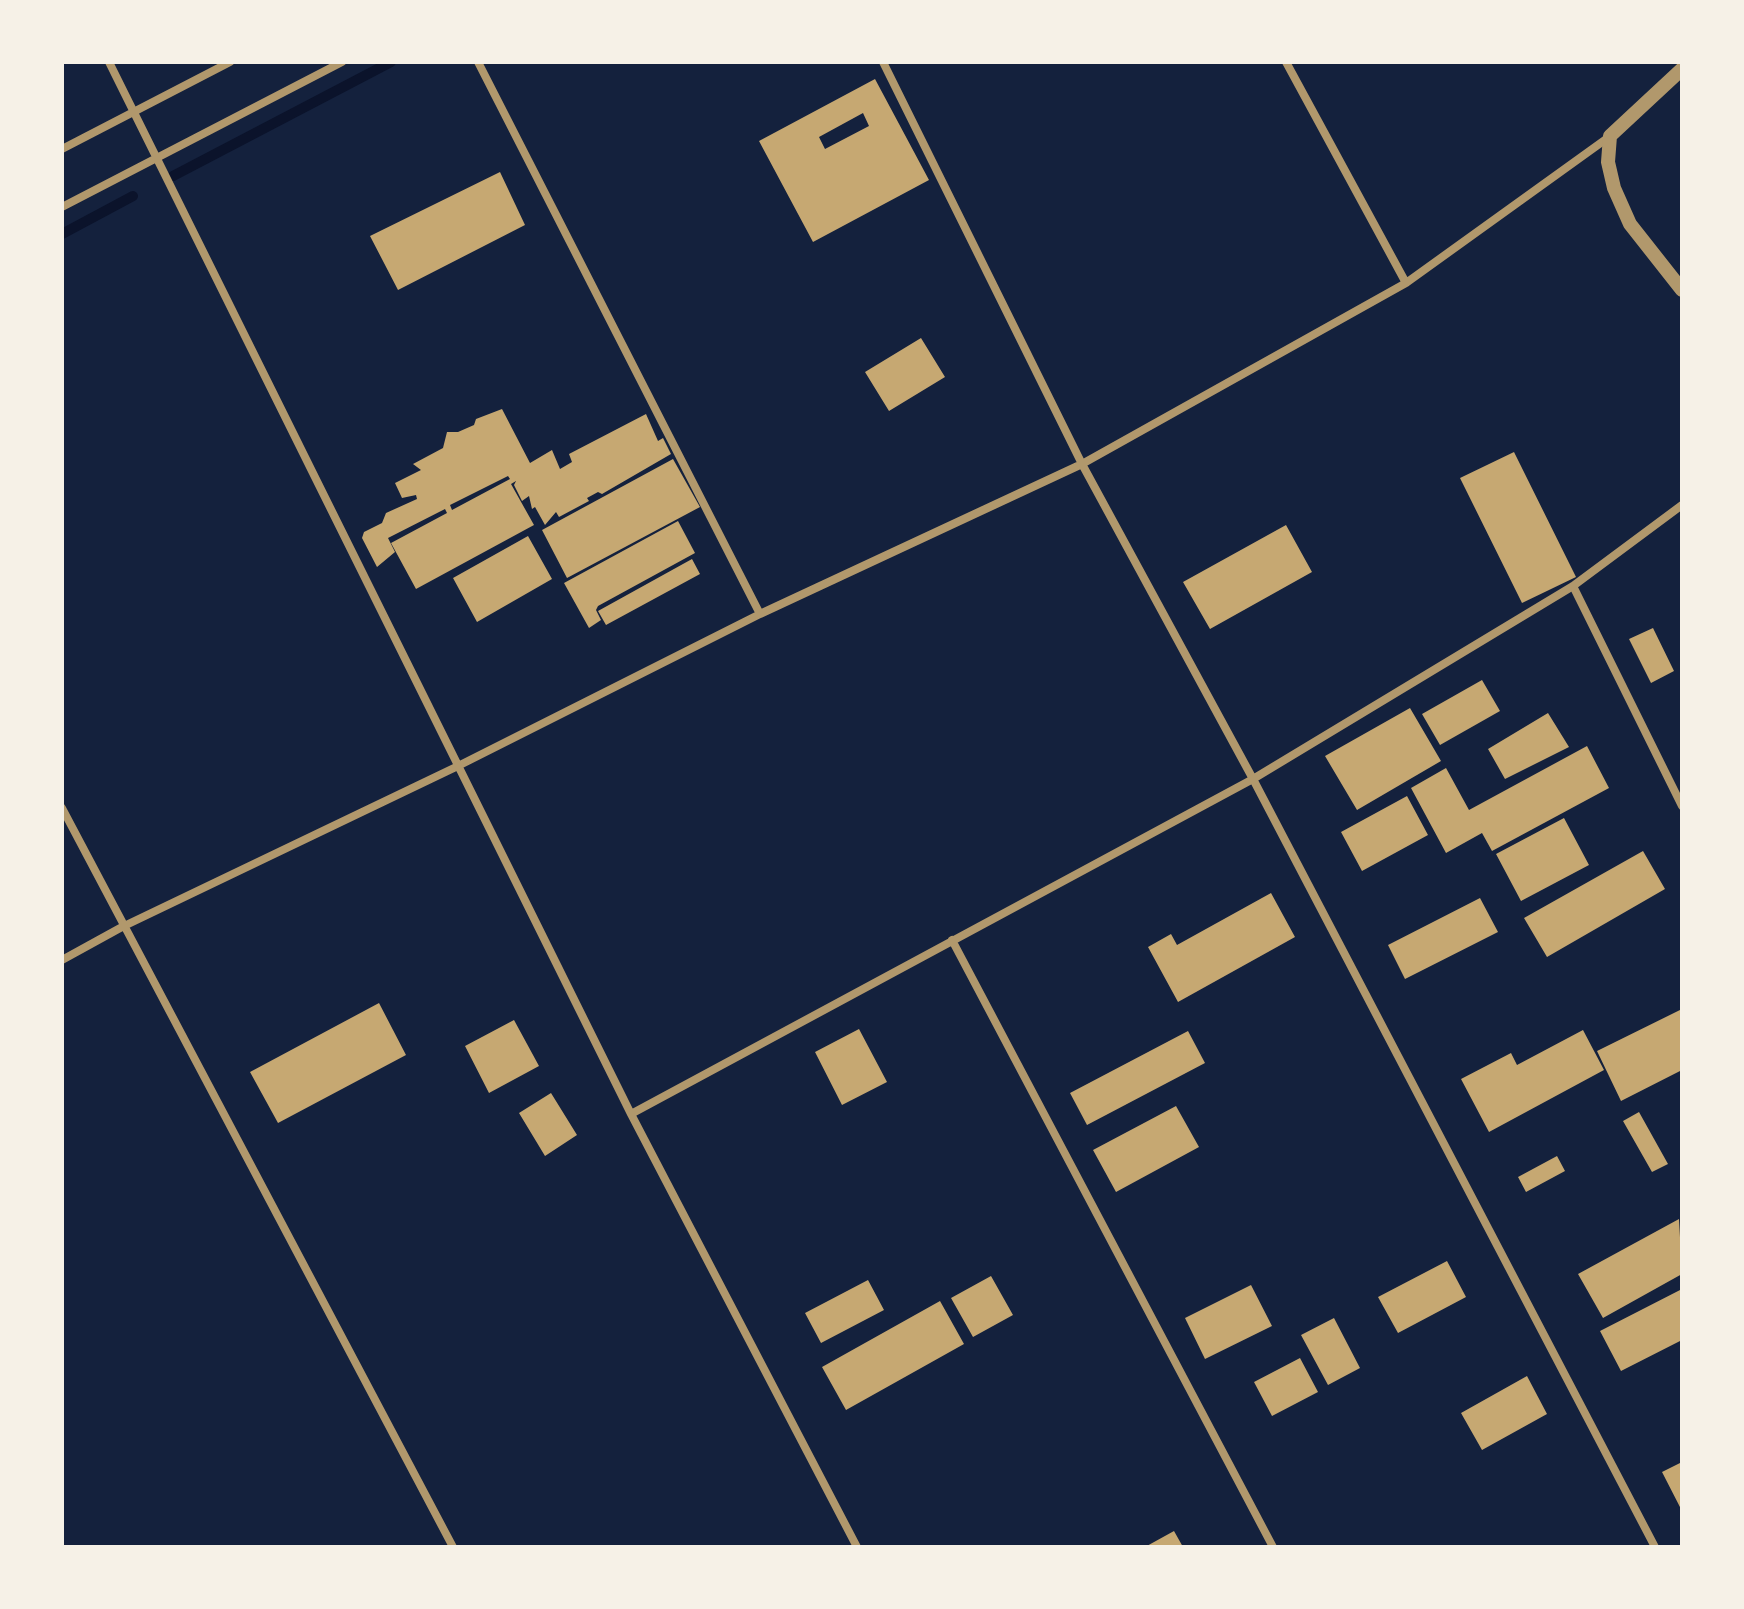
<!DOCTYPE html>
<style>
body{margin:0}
#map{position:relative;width:1744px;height:1609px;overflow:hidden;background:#14213d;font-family:"Titillium Web",sans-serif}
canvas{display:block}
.frame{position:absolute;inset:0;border:64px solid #f6f1e7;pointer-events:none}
</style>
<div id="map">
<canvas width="1744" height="1609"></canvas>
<div class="frame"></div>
</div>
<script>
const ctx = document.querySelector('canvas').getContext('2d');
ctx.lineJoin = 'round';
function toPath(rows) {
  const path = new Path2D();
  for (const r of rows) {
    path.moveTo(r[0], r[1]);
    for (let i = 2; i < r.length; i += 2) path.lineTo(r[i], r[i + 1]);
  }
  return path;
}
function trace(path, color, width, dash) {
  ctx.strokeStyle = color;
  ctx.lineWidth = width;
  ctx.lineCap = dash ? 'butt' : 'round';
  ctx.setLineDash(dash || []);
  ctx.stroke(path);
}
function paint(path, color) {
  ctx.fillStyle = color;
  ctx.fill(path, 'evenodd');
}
trace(toPath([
 [173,176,391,62],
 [62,234,133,196]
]), '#0b132b', 10);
paint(toPath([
 [875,79,929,180,813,242,759,141],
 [863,113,869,126,825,149,819,137],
 [500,172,525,225,398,290,370,236],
 [921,338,945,377,889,411,865,372],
 [502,409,530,463,552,450,560,469,572,462,569,454,646,414,658,441,663,438,671,454,602,494,598,492,587,498,589,501,559,517,556,512,545,525,535,507,532,509,529,496,522,501,514,485,516,481,511,484,534,525,416,589,391,543,447,513,445,509,388,538,395,552,377,567,362,538,364,532,382,523,386,513,417,499,416,495,402,498,395,483,421,470,413,464,443,448,447,432,458,432,474,425,476,419],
 [508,476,510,479,452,510,450,505],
 [1514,452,1576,577,1522,603,1460,478],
 [673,459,700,507,567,578,542,530],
 [678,521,695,553,598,606,596,610,601,620,589,628,564,583],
 [1286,525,1312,572,1210,629,1183,582],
 [528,536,552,579,477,622,453,578],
 [692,559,700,574,606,625,598,611],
 [1653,628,1674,671,1651,683,1629,639],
 [1482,680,1500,711,1440,745,1422,714],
 [1410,708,1441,761,1357,810,1325,756],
 [1548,713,1569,747,1505,779,1488,749],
 [1587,746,1609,788,1492,851,1482,833,1446,853,1411,788,1446,768,1469,810],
 [1407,796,1428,835,1362,871,1341,832],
 [1564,818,1589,865,1521,901,1496,854],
 [1643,851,1665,889,1547,957,1524,918],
 [1271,893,1295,937,1178,1002,1148,947,1171,934,1177,945],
 [1480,898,1498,932,1405,979,1388,945],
 [379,1003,406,1055,278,1123,250,1072],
 [1682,1009,1682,1070,1621,1101,1597,1051],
 [514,1020,539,1066,489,1093,465,1046],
 [859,1029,887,1082,842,1105,815,1052],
 [1583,1030,1604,1070,1489,1132,1461,1079,1511,1053,1517,1065],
 [1188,1031,1205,1063,1087,1125,1070,1093],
 [551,1093,577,1135,545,1156,519,1113],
 [1176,1106,1199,1147,1116,1192,1093,1150],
 [1639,1112,1668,1164,1652,1172,1623,1121],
 [1557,1156,1565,1171,1526,1192,1518,1177],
 [1679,1219,1682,1274,1603,1318,1578,1274],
 [1447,1261,1466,1297,1398,1333,1378,1297],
 [991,1276,1013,1315,973,1337,951,1298],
 [868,1280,884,1310,821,1343,805,1313],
 [1251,1285,1272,1326,1205,1359,1185,1318],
 [1682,1289,1682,1340,1621,1371,1600,1331],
 [940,1301,964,1344,846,1410,822,1367],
 [1334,1318,1360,1368,1328,1385,1301,1335],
 [1300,1358,1318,1392,1272,1416,1254,1382],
 [1527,1376,1547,1414,1482,1450,1461,1413],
 [1682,1462,1682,1511,1662,1472],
 [1174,1531,1183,1547,1145,1547]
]), '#c6a872');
trace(toPath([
 [109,62,631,1114,857,1547],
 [478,62,760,614],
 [883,62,1082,464,1253,779,1655,1547],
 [1286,62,1406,283],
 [62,149,230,62],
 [62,207,342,62],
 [1573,586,1682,806],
 [62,808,453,1547],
 [952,940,1273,1547],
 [62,960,122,927,456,767,760,614,1082,464,1406,283,1609,137],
 [631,1114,1253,779,1573,586,1682,505]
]), '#b1986c', 8);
trace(toPath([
 [1682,69,1610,136,1608,162,1614,188,1630,224,1682,290]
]), '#b1986c', 14);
</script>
